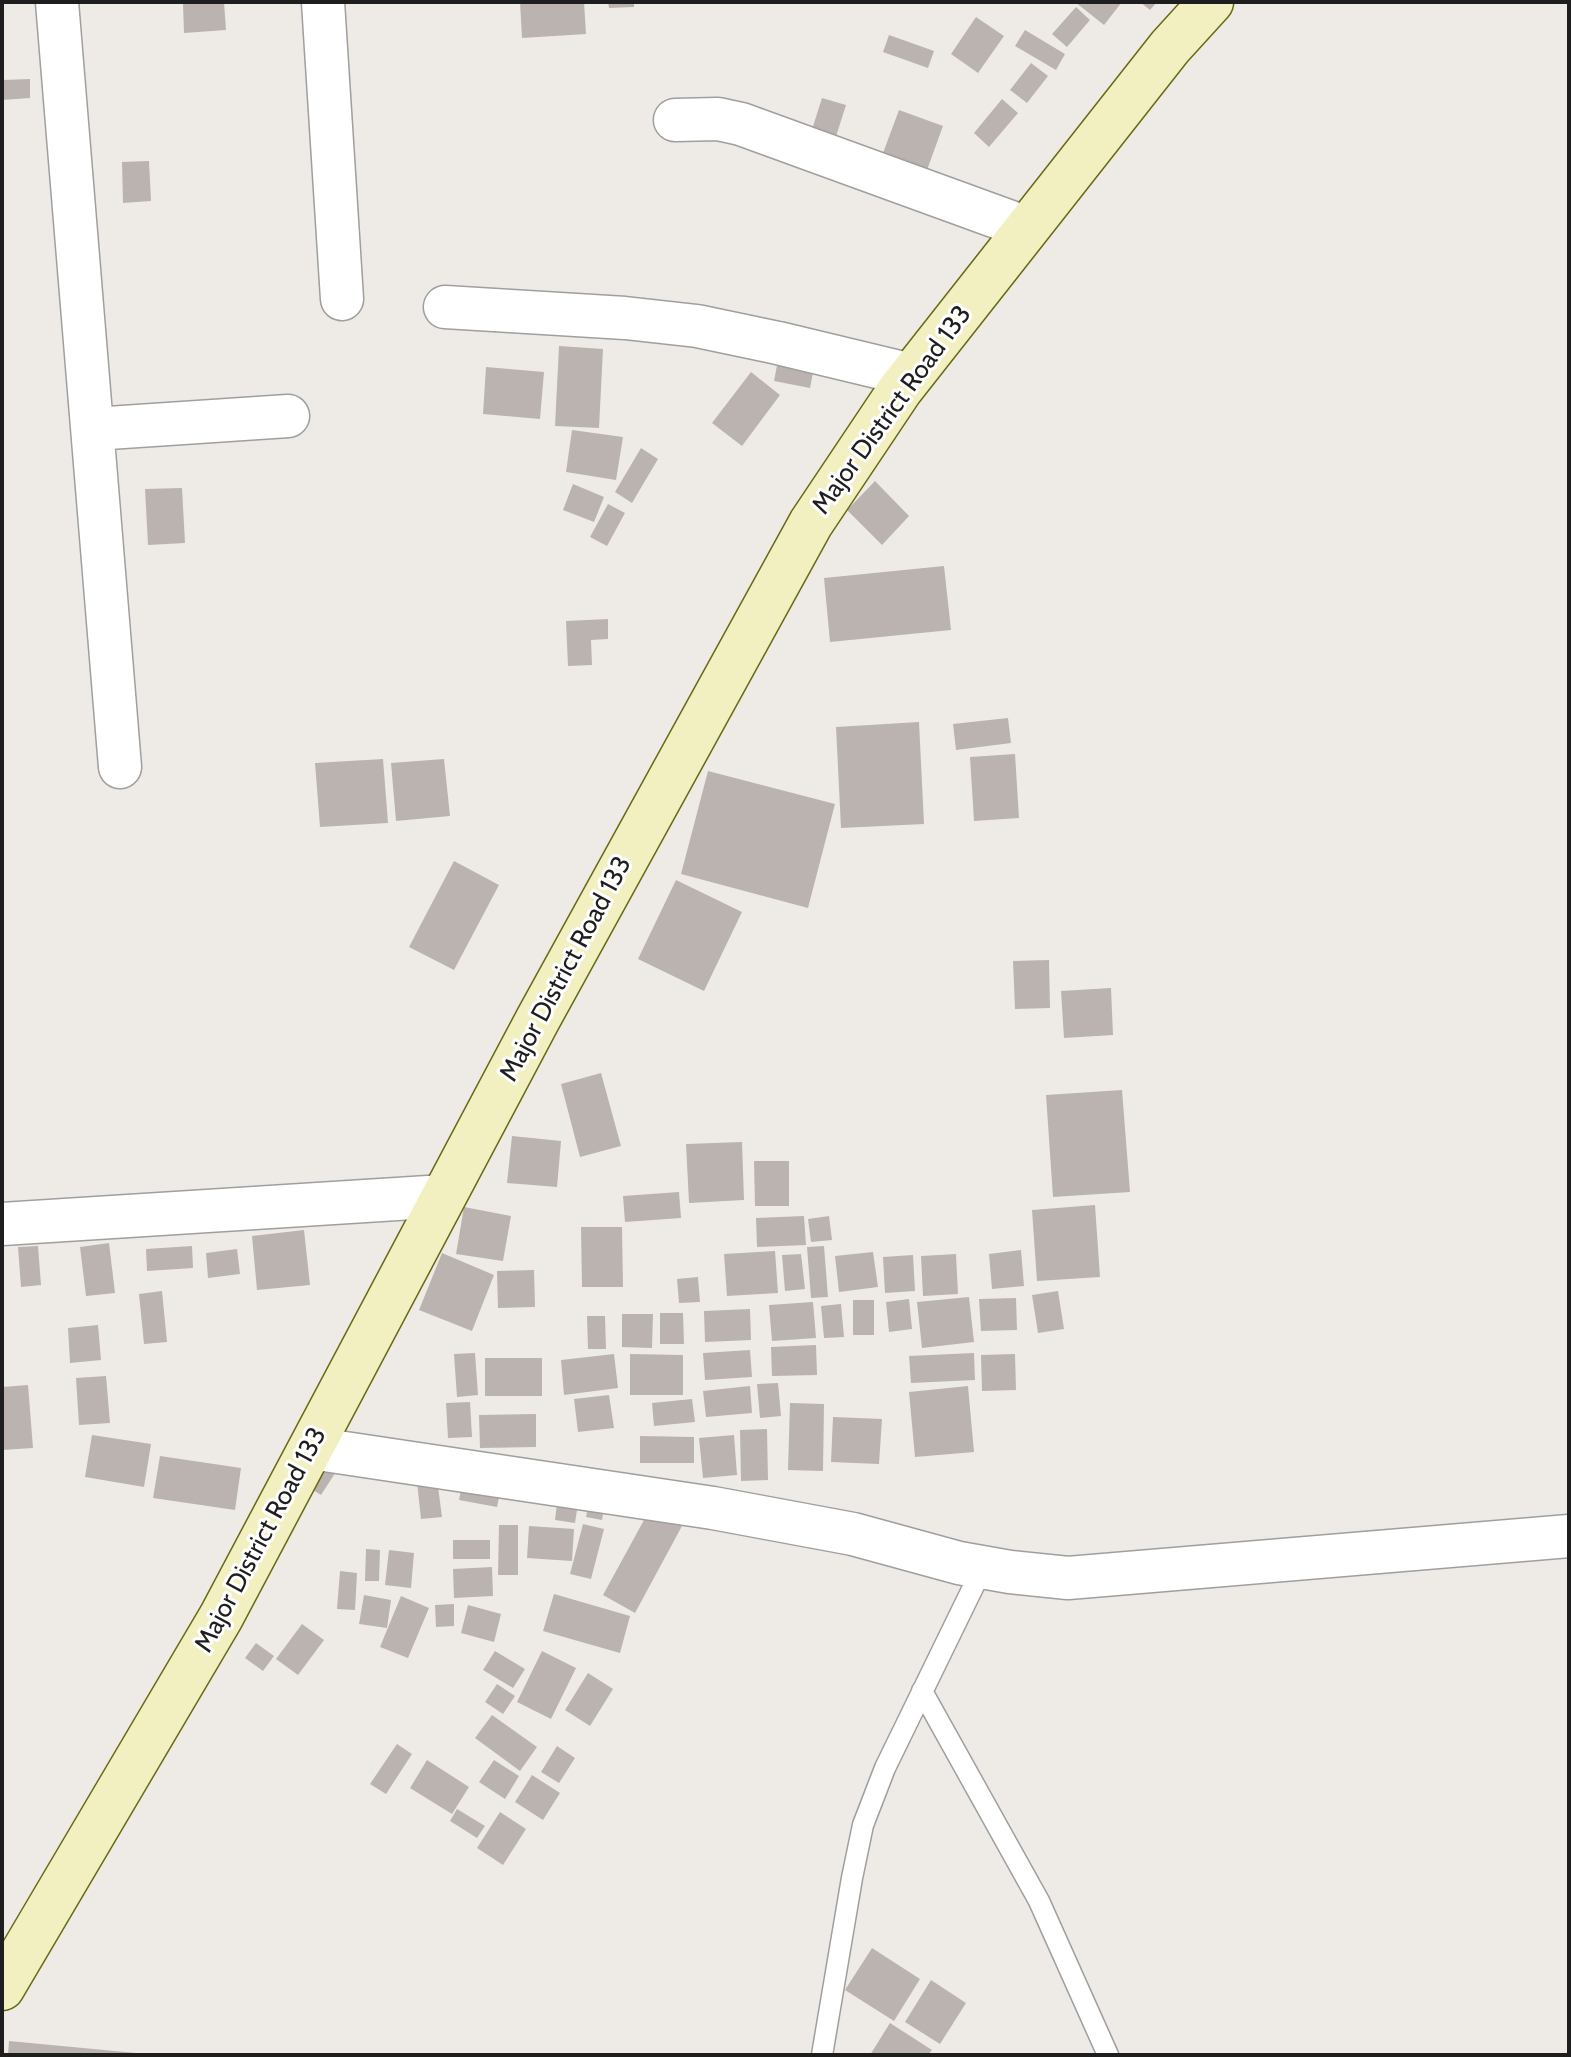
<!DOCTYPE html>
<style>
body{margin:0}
#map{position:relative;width:1571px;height:2057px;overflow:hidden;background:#eeebe6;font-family:Cabin,sans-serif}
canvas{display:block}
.frame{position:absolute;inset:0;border:4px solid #1e1e1e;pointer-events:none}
</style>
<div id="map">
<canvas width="1571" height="2057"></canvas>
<div class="frame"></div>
</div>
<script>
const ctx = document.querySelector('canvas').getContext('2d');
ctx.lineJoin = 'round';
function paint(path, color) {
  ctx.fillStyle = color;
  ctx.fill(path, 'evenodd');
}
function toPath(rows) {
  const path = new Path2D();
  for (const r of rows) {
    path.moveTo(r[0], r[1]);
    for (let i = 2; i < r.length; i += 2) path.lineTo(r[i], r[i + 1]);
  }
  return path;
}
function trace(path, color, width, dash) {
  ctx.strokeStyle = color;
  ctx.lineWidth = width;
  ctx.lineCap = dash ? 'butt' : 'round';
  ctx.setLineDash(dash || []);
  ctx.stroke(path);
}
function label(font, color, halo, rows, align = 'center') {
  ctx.font = font + ' Cabin,sans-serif';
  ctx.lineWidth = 6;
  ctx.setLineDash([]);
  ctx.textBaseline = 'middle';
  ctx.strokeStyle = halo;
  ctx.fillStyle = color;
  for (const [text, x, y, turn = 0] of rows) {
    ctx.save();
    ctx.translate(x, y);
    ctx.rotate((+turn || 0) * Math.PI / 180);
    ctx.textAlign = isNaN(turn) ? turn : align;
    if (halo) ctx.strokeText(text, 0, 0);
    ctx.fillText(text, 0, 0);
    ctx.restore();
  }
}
paint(toPath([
 [224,2,226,30,184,33,183,4],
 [520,2,584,2,586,34,522,38],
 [608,2,634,2,634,7,609,8],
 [1075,2,1122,2,1104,25],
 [1140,2,1157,2,1150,10],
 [1076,7,1090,20,1067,47,1052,34],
 [976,17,1004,36,978,73,951,54],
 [1025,30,1065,54,1056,70,1015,46],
 [889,35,934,51,928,68,883,52],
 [1031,63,1048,76,1027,103,1010,90],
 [30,79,30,98,2,100,2,80],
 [822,98,846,105,833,146,809,139],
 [1002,99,1018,113,989,147,974,133],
 [899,110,943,126,927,170,883,153],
 [149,161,151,201,123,203,122,162],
 [559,346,603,349,599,428,555,426],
 [779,355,815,362,810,388,774,381],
 [486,367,544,372,540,419,483,414],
 [751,372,780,395,742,446,712,423],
 [572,430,623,437,616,480,566,472],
 [641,448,658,459,632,503,615,492],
 [875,481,909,516,882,545,847,510],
 [573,484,604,497,594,522,563,510],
 [182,488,185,543,148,545,145,489],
 [608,504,625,513,607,546,590,537],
 [944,566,951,630,830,642,824,578],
 [608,619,608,639,591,640,592,665,568,666,566,621],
 [1008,718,1011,743,956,750,953,724],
 [919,722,924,824,841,828,836,727],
 [1015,754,1019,818,974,821,970,757],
 [383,759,388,823,320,827,315,763],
 [444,759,450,816,396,821,391,763],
 [708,771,835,804,808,908,681,874],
 [454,861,499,885,454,970,409,947],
 [676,880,742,912,704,991,638,959],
 [1049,960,1050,1008,1015,1009,1013,961],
 [1111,988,1113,1035,1064,1038,1061,991],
 [601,1073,621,1146,580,1157,561,1084],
 [1122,1090,1130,1192,1053,1197,1046,1095],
 [512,1136,561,1141,557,1187,507,1183],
 [742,1142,744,1200,689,1203,686,1144],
 [754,1161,789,1161,789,1206,755,1206],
 [679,1192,681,1218,625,1222,623,1196],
 [1095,1205,1100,1277,1037,1281,1032,1210],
 [464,1207,511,1216,503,1261,456,1254],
 [804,1216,806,1245,757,1247,756,1218],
 [829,1216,832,1240,811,1242,808,1219],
 [581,1227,622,1227,623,1287,582,1287],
 [304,1230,310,1285,257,1290,252,1236],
 [109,1243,115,1293,86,1296,80,1247],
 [38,1246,41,1285,21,1287,18,1247],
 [192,1246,193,1268,147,1271,146,1249],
 [824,1246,828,1297,811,1298,807,1247],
 [237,1249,240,1274,208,1278,206,1253],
 [1021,1250,1024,1286,992,1289,989,1254],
 [775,1251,778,1293,727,1296,724,1254],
 [873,1252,878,1287,839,1292,835,1256],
 [442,1253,494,1275,472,1331,419,1310],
 [801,1254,805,1289,785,1291,782,1255],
 [956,1254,958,1294,923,1296,921,1256],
 [913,1255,915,1291,885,1293,883,1257],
 [534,1270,535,1307,498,1308,497,1271],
 [698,1277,700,1302,679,1303,677,1279],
 [162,1291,167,1342,144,1344,139,1294],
 [1058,1291,1064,1329,1038,1333,1032,1295],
 [969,1297,974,1342,922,1348,917,1302],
 [1016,1298,1017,1330,981,1331,979,1299],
 [909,1299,912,1329,889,1332,886,1302],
 [853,1300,874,1300,874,1335,853,1335],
 [813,1302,816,1338,772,1341,769,1305],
 [841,1304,844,1337,824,1338,821,1306],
 [750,1309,751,1340,705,1342,704,1311],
 [660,1313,683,1313,684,1344,660,1344],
 [622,1314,653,1314,652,1348,622,1347],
 [587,1316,605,1316,606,1349,588,1349],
 [98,1325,101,1360,70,1363,68,1328],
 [816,1345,817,1375,772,1376,771,1347],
 [750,1350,752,1377,705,1380,703,1353],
 [475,1353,478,1395,457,1397,454,1354],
 [974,1353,975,1380,911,1383,909,1356],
 [614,1354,618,1388,564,1395,561,1360],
 [630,1354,683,1355,683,1395,630,1395],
 [1015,1354,1016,1390,982,1391,981,1355],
 [485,1358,542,1358,542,1396,485,1396],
 [106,1376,110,1423,79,1425,76,1378],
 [778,1383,781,1416,760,1418,757,1384],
 [28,1385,33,1448,2,1450,2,1387],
 [750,1386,752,1413,706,1417,703,1391],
 [968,1386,974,1452,915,1457,909,1392],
 [609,1395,614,1428,578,1432,574,1399],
 [692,1399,695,1422,654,1426,652,1403],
 [470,1402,472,1437,448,1438,446,1403],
 [790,1403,824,1404,823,1471,788,1470],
 [536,1414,536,1447,480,1448,479,1415],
 [833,1417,882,1419,879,1464,831,1462],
 [767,1429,768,1480,741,1481,740,1430],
 [92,1435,151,1444,144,1487,85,1477],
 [734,1435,737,1475,703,1478,699,1438],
 [640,1436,694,1437,694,1463,640,1463],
 [328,1455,341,1464,321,1495,308,1487],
 [160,1456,241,1468,235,1510,153,1498],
 [464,1476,502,1483,497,1507,459,1500],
 [437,1479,442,1517,421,1519,417,1482],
 [559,1487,580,1490,575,1523,555,1520],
 [591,1492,606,1495,602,1520,586,1517],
 [650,1509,682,1526,635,1613,603,1595],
 [583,1524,604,1529,591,1579,570,1574],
 [499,1525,518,1525,518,1575,498,1575],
 [529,1526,574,1529,572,1561,527,1558],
 [453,1540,490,1540,490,1559,453,1559],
 [366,1549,380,1550,379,1581,365,1581],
 [389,1550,414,1553,411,1588,385,1585],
 [492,1567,493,1596,454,1598,453,1569],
 [340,1571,357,1573,355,1610,337,1609],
 [554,1594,630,1616,620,1653,543,1631],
 [364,1595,391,1600,387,1628,359,1624],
 [401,1596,429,1608,408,1658,380,1647],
 [454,1604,454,1626,436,1627,435,1605],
 [468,1605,501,1614,494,1642,461,1633],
 [302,1624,324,1640,298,1675,276,1659],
 [256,1643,274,1656,263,1671,245,1658],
 [495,1651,525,1669,513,1688,483,1670],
 [542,1651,576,1668,551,1719,517,1702],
 [588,1673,613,1689,590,1726,565,1710],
 [497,1684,515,1696,503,1714,485,1702],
 [492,1715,537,1747,520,1771,475,1738],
 [397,1744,412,1754,386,1794,370,1784],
 [557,1746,575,1758,559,1783,541,1772],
 [427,1760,469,1787,452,1814,410,1788],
 [494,1760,519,1776,505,1799,479,1782],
 [532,1775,560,1793,543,1820,515,1802],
 [457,1809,485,1826,477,1838,450,1821],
 [500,1812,526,1829,503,1865,477,1848],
 [872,1948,920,1979,894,2021,845,1990],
 [931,1980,966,2003,940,2044,905,2022],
 [890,2023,932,2050,928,2055,870,2055],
 [9,2041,136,2053,136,2055,8,2055]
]), '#bbb3af');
const service = toPath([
 [922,1691,1039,1901,1108,2055],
 [822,2055,852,1878,863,1825,885,1768,983,1567]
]);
const minor = toPath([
 [57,2,120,767],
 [323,2,342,299],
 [675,120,718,119,741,124,1027,228],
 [445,307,625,318,697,326,778,343,911,375],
 [93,429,288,416],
 [2,1224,444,1196],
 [311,1448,713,1508,853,1534,959,1563,1010,1572,1068,1578,1569,1536]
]);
const secondary = toPath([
 [2,1988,221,1617,538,1019,811,523,900,390,1170,47,1211,2]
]);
trace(service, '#9f9f9f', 23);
trace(minor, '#9f9f9f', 45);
trace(secondary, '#686912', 47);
trace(service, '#fff', 20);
trace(minor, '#fff', 42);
trace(secondary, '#f2efc0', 44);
label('26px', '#1e1e1e', '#fff', [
 ["Major District Road 133",892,410,-54],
 ["Major District Road 133",566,969,-62],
 ["Major District Road 133",261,1540,-62]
]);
</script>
